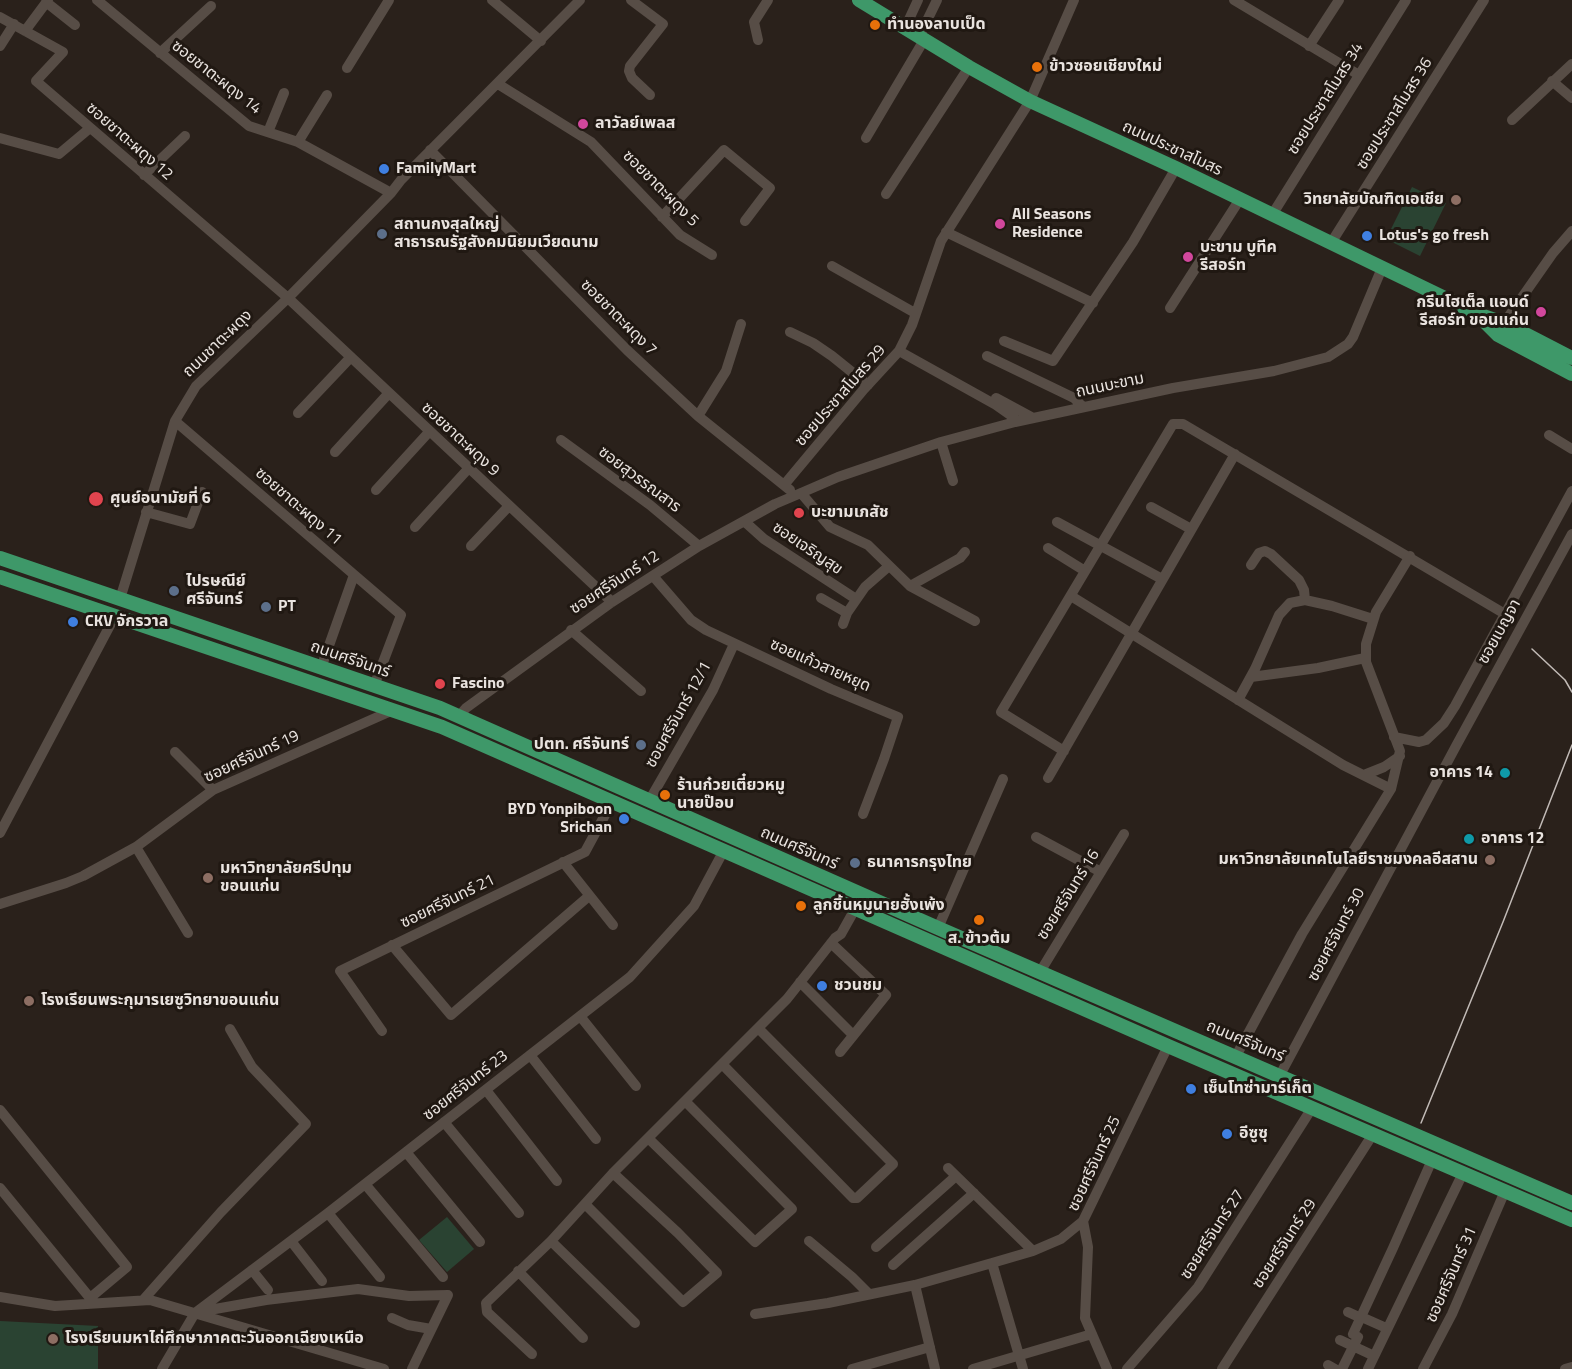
<!DOCTYPE html>
<meta charset="utf-8">
<style>
body{margin:0}
canvas{display:block;background:#2a211b}
</style>
<canvas width="1572" height="1369"></canvas>
<script>
const ctx = document.querySelector('canvas').getContext('2d');
ctx.lineJoin = 'round';
function paint(path, color) {
  ctx.fillStyle = color;
  ctx.fill(path, 'evenodd');
}
function toPath(rows) {
  const path = new Path2D();
  for (const r of rows) {
    path.moveTo(r[0], r[1]);
    for (let i = 2; i < r.length; i += 2) path.lineTo(r[i], r[i + 1]);
  }
  return path;
}
function trace(path, color, width, dash) {
  ctx.strokeStyle = color;
  ctx.lineWidth = width;
  ctx.lineCap = dash ? 'butt' : 'round';
  ctx.setLineDash(dash || []);
  ctx.stroke(path);
}
function label(font, color, halo, rows, align = 'center') {
  ctx.font = font + ' "Titillium Web","Noto Sans Thai",sans-serif';
  ctx.lineWidth = 6;
  ctx.setLineDash([]);
  ctx.textBaseline = 'middle';
  ctx.strokeStyle = halo;
  ctx.fillStyle = color;
  for (const [text, x, y, turn = 0] of rows) {
    ctx.save();
    ctx.translate(x, y);
    ctx.rotate((+turn || 0) * Math.PI / 180);
    ctx.textAlign = isNaN(turn) ? turn : align;
    if (halo) ctx.strokeText(text, 0, 0);
    ctx.fillText(text, 0, 0);
    ctx.restore();
  }
}
paint(toPath([
 [1412,187,1446,203,1420,256,1386,239],
 [447,1217,474,1249,447,1272,419,1240],
 [0,1321,98,1326,98,1369,0,1369]
]), '#2a4332');
trace(toPath([
 [97,0,249,126,298,142,391,193],
 [492,0,541,41],
 [631,0,663,24,630,66,629,71,632,78,650,95],
 [1234,0,1359,75],
 [46,2,75,25],
 [0,17,63,52,36,81,288,298,612,602],
 [905,28,918,0],
 [25,31,48,0],
 [919,37,937,0],
 [758,40,754,22,768,0],
 [0,46,14,24],
 [1309,46,1339,0],
 [160,53,211,6],
 [347,68,389,0],
 [1552,81,1572,98],
 [498,84,591,142,680,235,712,255],
 [1512,120,1572,64],
 [268,132,284,93],
 [0,138,59,154,90,128],
 [866,138,924,40],
 [298,142,327,95],
 [430,150,627,350,698,416,790,490],
 [144,175,185,136],
 [886,194,969,67],
 [1272,215,1406,0],
 [662,217,724,150,770,188,745,221],
 [946,232,1093,303],
 [1331,243,1484,0],
 [832,266,915,313],
 [1170,308,1240,199],
 [1504,323,1553,253,1572,231],
 [790,332,813,343,832,356,868,385],
 [1004,341,1053,361,1133,242,1176,168],
 [899,351,996,405,1013,417,1015,422],
 [987,356,1074,398,1083,407],
 [996,398,1033,418],
 [298,413,351,357],
 [698,416,726,371,741,324],
 [175,421,401,615,374,686],
 [1549,435,1572,449],
 [561,440,650,505,699,546],
 [941,442,953,481],
 [335,452,389,393],
 [784,485,864,389,899,351,912,325,941,241,1030,101,1074,0],
 [376,490,429,432],
 [801,493,830,527,868,545,910,586,975,621],
 [1151,507,1191,529],
 [146,512,190,524,202,492],
 [744,521,764,539,856,599],
 [1057,522,1162,579],
 [415,527,468,469],
 [471,546,508,507],
 [1048,548,1085,571],
 [1251,565,1259,553,1265,551,1271,554,1299,580,1304,590,1305,600],
 [653,576,691,620,706,630,831,689,898,717,884,759,863,814],
 [910,586,960,558,965,552],
 [1071,596,1343,765,1391,789],
 [821,598,847,613],
 [120,599,175,421,196,386,288,298,391,193,401,180,580,0],
 [843,624,847,613,865,587,889,566],
 [571,630,641,691],
 [321,668,354,575],
 [1251,677,1318,668,1365,658],
 [1238,700,1255,669,1279,615,1290,603,1305,600,1332,606,1373,619],
 [458,717,466,708,612,602,699,546,775,504,801,493,838,477,941,442,1015,422,1173,388,1274,371,1328,357,1348,344,1353,337,1382,268],
 [1394,737,1419,742,1426,740,1444,723,1455,706,1572,491],
 [1064,751,1001,712,1173,424,1183,424,1505,614],
 [175,752,213,790],
 [1364,775,1384,767,1400,756],
 [1048,778,1235,454],
 [649,801,713,690,734,644],
 [0,833,115,616],
 [1036,837,1101,872],
 [136,847,188,933],
 [563,862,613,925],
 [0,904,66,883,83,876,136,847,213,790,391,711],
 [938,928,1003,779],
 [831,943,886,995,840,1052],
 [392,945,451,1015,589,896],
 [1040,972,1124,834],
 [800,982,853,1035],
 [580,1016,636,1086],
 [382,1031,340,971,585,852,612,802],
 [530,1055,596,1139],
 [1236,1056,1302,934,1391,789,1400,751,1366,662,1366,644,1376,612,1410,556],
 [722,1064,853,1198,857,1198,893,1164,758,1028],
 [1280,1075,1456,746,1572,534],
 [486,1090,557,1181],
 [0,1110,127,1267,90,1298],
 [444,1122,519,1213],
 [648,1138,755,1242,792,1209,685,1101],
 [406,1152,480,1242],
 [948,1168,1033,1251],
 [365,1184,443,1277],
 [0,1188,90,1298,90,1303],
 [585,1204,683,1302,717,1273,678,1233,613,1173],
 [328,1213,380,1277],
 [291,1241,322,1281],
 [551,1241,635,1323],
 [809,1241,852,1277,869,1294],
 [876,1247,956,1176],
 [992,1263,1023,1369],
 [893,1265,974,1193],
 [252,1270,268,1290],
 [518,1271,583,1338],
 [915,1285,935,1369],
 [0,1297,55,1306,150,1300,384,1369],
 [144,1299,221,1212,306,1124,252,1067,230,1029],
 [198,1312,266,1300,358,1289,409,1296,448,1295,412,1369],
 [1348,1312,1361,1318],
 [755,1314,828,1303,915,1285,992,1263,1033,1251,1061,1239,1083,1221],
 [392,1318,408,1325,431,1329],
 [1366,1319,1384,1327],
 [1340,1340,1370,1354],
 [532,1354,487,1312,486,1303,551,1241,613,1173,787,999,835,938,841,934,855,909],
 [1328,1365,1335,1369],
 [162,1369,195,1313,328,1213,630,977,694,906,723,852],
 [852,1369,930,1347],
 [973,1369,1092,1334],
 [1107,1369,1085,1318,1088,1247,1083,1221,1168,1046],
 [1127,1369,1198,1287,1312,1108],
 [1222,1369,1373,1134],
 [1342,1369,1358,1337,1353,1334,1393,1248,1432,1160],
 [1368,1369,1463,1173],
 [1423,1369,1452,1314,1505,1191],
 [1565,1369,1572,1367]
]), '#574d46', 10);
trace(toPath([
 [859,0,969,67,1030,101,1176,168,1478,314,1504,323,1572,358],
 [1479,316,1498,335,1572,374],
 [0,558,440,708,938,928,1572,1203],
 [0,577,442,727,1168,1046,1572,1220]
]), '#3e9869', 14);
trace(toPath([
 [1532,649,1565,680,1572,692],
 [1421,1123,1503,922,1572,745]
]), '#c2bbb7', 1.5);
for (const [x, y, r, color] of [
 [875,25,6,"#e8710a"],
 [1037,67,6,"#e8710a"],
 [583,124,6,"#d1479c"],
 [384,169,6,"#3f7fe0"],
 [1456,200,6,"#8d6e63"],
 [1000,224,6,"#d1479c"],
 [382,234,6,"#5c6f8a"],
 [1367,236,6,"#3f7fe0"],
 [1188,257,6,"#d1479c"],
 [1541,312,6,"#d1479c"],
 [96,499,8,"#e0444e"],
 [799,513,6,"#e0444e"],
 [174,591,6,"#5c6f8a"],
 [266,607,6,"#5c6f8a"],
 [73,622,6,"#3f7fe0"],
 [440,684,6,"#e0444e"],
 [641,745,6,"#5c6f8a"],
 [1505,773,6,"#0f9aa8"],
 [665,795,6,"#e8710a"],
 [624,819,6,"#3f7fe0"],
 [1469,839,6,"#0f9aa8"],
 [1490,860,6,"#8d6e63"],
 [855,863,6,"#5c6f8a"],
 [208,878,6,"#8d6e63"],
 [801,906,6,"#e8710a"],
 [979,920,6,"#e8710a"],
 [822,986,6,"#3f7fe0"],
 [29,1001,6,"#8d6e63"],
 [1191,1089,6,"#3f7fe0"],
 [1227,1134,6,"#3f7fe0"],
 [53,1339,6,"#8d6e63"]
]) {
  const dot = new Path2D();
  dot.arc(x, y, r, 0, 2 * Math.PI);
  ctx.fillStyle = color;
  ctx.fill(dot);
  trace(dot, '#201812', 2);
}
label('bold 16px', '#e9e3df', '#201812', [
 ["ทำนองลาบเป็ด",887,25],
 ["ข้าวซอยเชียงใหม่",1049,67],
 ["ลาวัลย์เพลส",595,124],
 ["FamilyMart",396,169],
 ["วิทยาลัยบัณฑิตเอเชีย",1444,200,"right"],
 ["All Seasons",1012,215],
 ["Residence",1012,233],
 ["สถานกงสุลใหญ่",394,225],
 ["สาธารณรัฐสังคมนิยมเวียดนาม",394,243],
 ["Lotus's go fresh",1379,236],
 ["บะขาม บูทีค",1200,248],
 ["รีสอร์ท",1200,266],
 ["กรีนโฮเต็ล แอนด์",1529,303,"right"],
 ["รีสอร์ท ขอนแก่น",1529,321,"right"],
 ["ศูนย์อนามัยที่ 6",110,499],
 ["บะขามเภสัช",811,513],
 ["ไปรษณีย์",186,582],
 ["ศรีจันทร์",186,600],
 ["PT",278,607],
 ["CKV จักรวาล",85,622],
 ["Fascino",452,684],
 ["ปตท. ศรีจันทร์",629,745,"right"],
 ["อาคาร 14",1493,773,"right"],
 ["ร้านก๋วยเตี๋ยวหมู",677,786],
 ["นายป๊อบ",677,804],
 ["BYD Yonpiboon",612,810,"right"],
 ["Srichan",612,828,"right"],
 ["อาคาร 12",1481,839],
 ["มหาวิทยาลัยเทคโนโลยีราชมงคลอีสสาน",1478,860,"right"],
 ["ธนาคารกรุงไทย",867,863],
 ["มหาวิทยาลัยศรีปทุม",220,869],
 ["ขอนแก่น",220,887],
 ["ลูกชิ้นหมูนายฮั้งเพ้ง",813,906],
 ["ส. ข้าวต้ม",979,939,"center"],
 ["ชวนชม",834,986],
 ["โรงเรียนพระกุมารเยซูวิทยาขอนแก่น",41,1001],
 ["เซ็นโทซ่ามาร์เก็ต",1203,1089],
 ["อีซูซุ",1239,1134],
 ["โรงเรียนมหาไถ่ศึกษาภาคตะวันออกเฉียงเหนือ",65,1339]
], 'left');
label('16px', '#e9e3df', '#201812', [
 ["ซอยชาตะผดุง 14",216,78,38],
 ["ซอยประชาสโมสร 34",1326,99,-58],
 ["ซอยประชาสโมสร 36",1395,114,-58],
 ["ซอยชาตะผดุง 12",129,142,41],
 ["ถนนประชาสโมสร",1172,149,25],
 ["ซอยชาตะผดุง 5",660,189,45],
 ["ซอยชาตะผดุง 7",618,318,45],
 ["ถนนชาตะผดุง",218,344,-44],
 ["ถนนบะขาม",1110,386,-12],
 ["ซอยประชาสโมสร 29",841,396,-49],
 ["ซอยชาตะผดุง 9",460,440,43],
 ["ซอยสุวรรณสาร",639,480,37],
 ["ซอยชาตะผดุง 11",298,507,41],
 ["ซอยเจริญสุข",807,549,34],
 ["ซอยศรีจันทร์ 12",615,583,-33],
 ["ซอยเบญจา",1500,632,-61],
 ["ถนนศรีจันทร์",350,660,19],
 ["ซอยแก้วสายหยุด",820,666,24],
 ["ซอยศรีจันทร์ 12/1",679,715,-61],
 ["ซอยศรีจันทร์ 19",252,757,-25],
 ["ถนนศรีจันทร์",799,849,24],
 ["ซอยศรีจันทร์ 16",1069,895,-58],
 ["ซอยศรีจันทร์ 21",448,902,-26],
 ["ซอยศรีจันทร์ 30",1337,935,-62],
 ["ถนนศรีจันทร์",1245,1042,23],
 ["ซอยศรีจันทร์ 23",466,1086,-38],
 ["ซอยศรีจันทร์ 25",1095,1164,-65],
 ["ซอยศรีจันทร์ 27",1213,1235,-57],
 ["ซอยศรีจันทร์ 29",1285,1244,-57],
 ["ซอยศรีจันทร์ 31",1452,1275,-66]
]);
</script>
